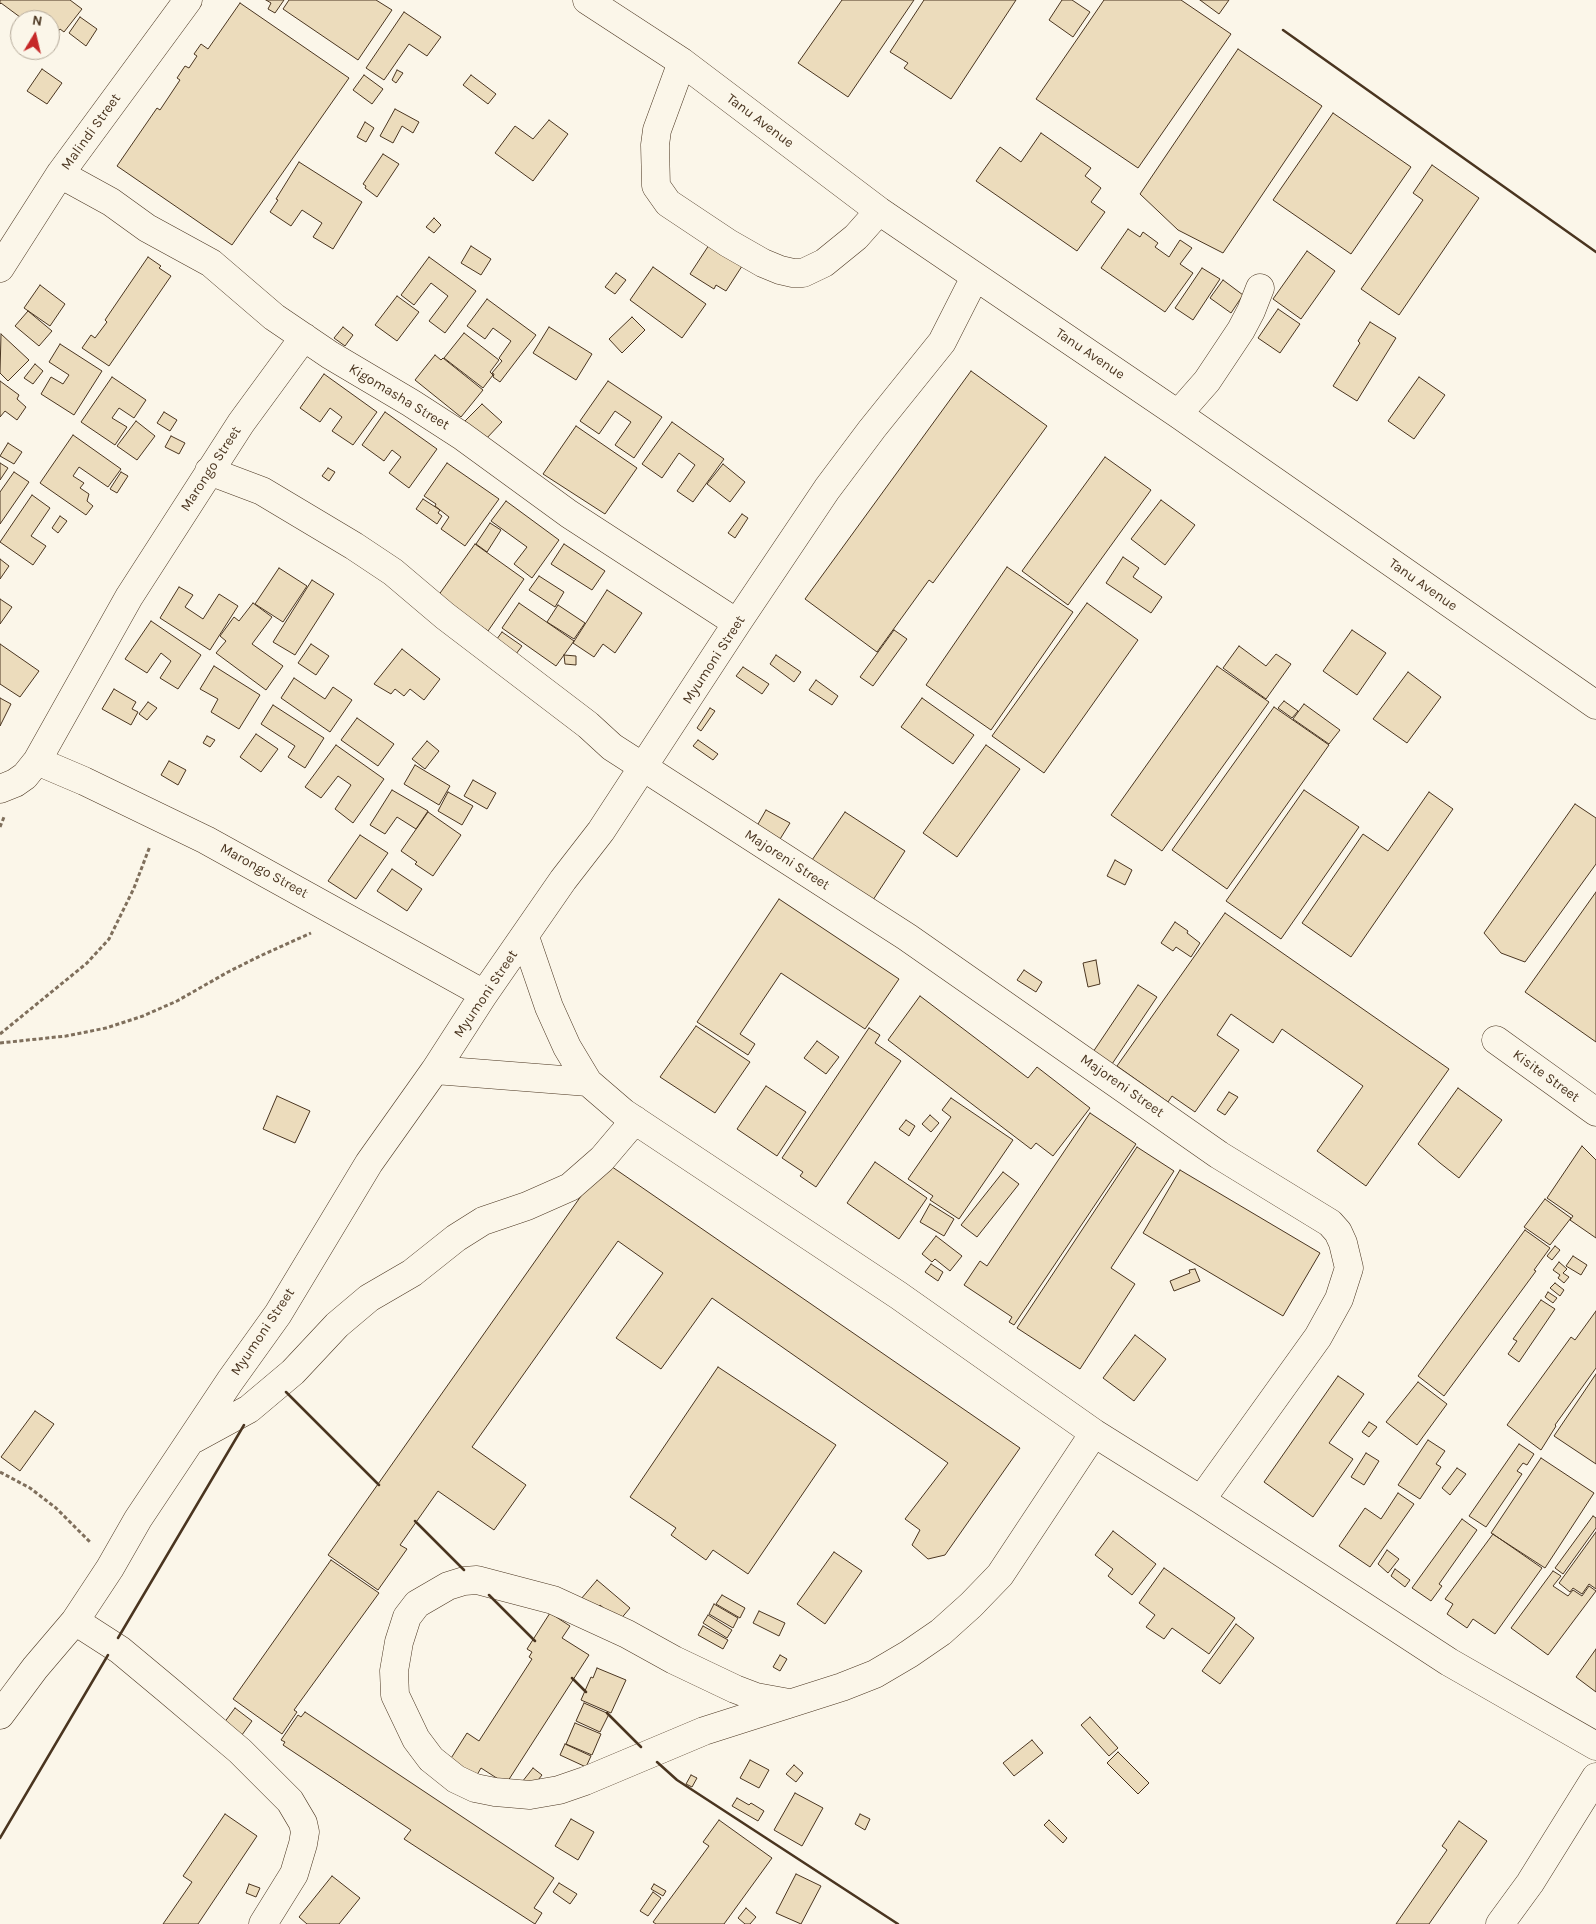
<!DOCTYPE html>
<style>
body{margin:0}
#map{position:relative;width:1596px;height:1924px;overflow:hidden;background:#fbf6e9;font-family:Karla,sans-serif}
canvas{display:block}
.north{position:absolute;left:10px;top:10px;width:50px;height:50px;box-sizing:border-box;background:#fbf6e9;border:1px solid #b4a999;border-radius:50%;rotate:9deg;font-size:14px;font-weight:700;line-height:20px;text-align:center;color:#4a3520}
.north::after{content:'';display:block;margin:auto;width:18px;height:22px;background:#c62828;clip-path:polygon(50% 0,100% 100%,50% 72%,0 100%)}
</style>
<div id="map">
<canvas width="1596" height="1924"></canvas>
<div class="north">N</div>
</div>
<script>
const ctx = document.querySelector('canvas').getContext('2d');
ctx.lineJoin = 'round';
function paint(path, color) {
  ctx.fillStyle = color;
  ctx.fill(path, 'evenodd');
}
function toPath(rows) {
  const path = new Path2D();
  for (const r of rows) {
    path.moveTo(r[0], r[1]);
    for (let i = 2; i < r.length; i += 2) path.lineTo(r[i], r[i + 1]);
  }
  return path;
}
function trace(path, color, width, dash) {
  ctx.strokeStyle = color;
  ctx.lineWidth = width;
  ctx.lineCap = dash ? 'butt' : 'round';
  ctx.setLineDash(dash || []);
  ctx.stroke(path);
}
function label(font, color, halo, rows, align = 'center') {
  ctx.font = font + ' Karla,sans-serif';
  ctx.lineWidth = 4;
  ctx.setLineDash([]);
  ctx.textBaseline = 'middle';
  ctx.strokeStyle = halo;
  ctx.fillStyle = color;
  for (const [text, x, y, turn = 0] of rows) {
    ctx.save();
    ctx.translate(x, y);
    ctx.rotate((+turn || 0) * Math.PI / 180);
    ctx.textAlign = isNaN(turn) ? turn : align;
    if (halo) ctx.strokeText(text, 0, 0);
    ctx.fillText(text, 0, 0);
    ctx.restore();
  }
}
const building = toPath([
 [0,0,70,0,82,9,64,32,60,29,50,41,50,20,24,20,1,3,0,4,0,0],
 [266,0,284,0,275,13,268,9,271,3,266,0],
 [289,0,376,0,392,10,358,60,283,9,289,0],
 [842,0,914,0,848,97,798,63,842,0],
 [924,0,1016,0,951,99,904,68,908,63,890,52,924,0],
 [1062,0,1072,0,1090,12,1073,37,1049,20,1062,0],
 [1104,0,1181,0,1231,34,1138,168,1036,99,1104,0],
 [1200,0,1229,0,1219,14,1200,0],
 [240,3,349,78,232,245,117,166,157,108,160,110,180,80,177,78,185,66,189,68,197,56,194,54,201,44,208,49,240,3],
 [404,12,441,37,427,56,409,44,384,80,366,68,404,12],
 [80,17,97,29,86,46,69,33,80,17],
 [1238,49,1322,106,1223,253,1178,230,1140,194,1238,49],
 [42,69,62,83,47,104,27,91,42,69],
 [397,70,403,73,396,83,392,80,397,70],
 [364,75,383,89,372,104,353,90,364,75],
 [471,75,496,94,488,104,463,85,471,75],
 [395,109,419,122,413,133,402,126,393,143,380,136,395,109],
 [1333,113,1411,167,1351,254,1273,200,1333,113],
 [549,120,568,134,533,181,495,153,515,126,533,139,549,120],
 [365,122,374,128,366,142,357,137,365,122],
 [1041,133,1091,168,1085,176,1101,188,1091,202,1105,212,1077,251,976,181,1000,147,1021,162,1041,133],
 [383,154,399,164,377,197,365,188,366,186,363,184,383,154],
 [299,162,362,202,333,249,313,237,322,223,302,210,291,226,270,212,278,200,276,199,299,162],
 [1432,165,1479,198,1399,315,1361,289,1423,200,1413,193,1432,165],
 [434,218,441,225,434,233,426,227,434,218],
 [1128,229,1140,237,1143,232,1158,243,1155,247,1169,257,1180,240,1192,248,1180,264,1193,273,1165,312,1101,268,1128,229],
 [711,242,744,263,726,291,716,285,714,289,690,274,711,242],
 [471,246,491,259,481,275,461,263,471,246],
 [1307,251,1335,271,1301,319,1273,299,1307,251],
 [148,257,161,266,159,268,171,276,109,366,82,348,91,335,95,338,107,322,105,320,148,257],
 [429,257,476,291,445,333,429,321,448,296,431,283,414,305,401,295,429,257],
 [653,267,706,304,682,338,630,300,653,267],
 [1202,268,1220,279,1193,320,1175,308,1202,268],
 [616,273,626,280,615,294,605,287,616,273],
 [1223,280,1243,295,1231,313,1210,298,1223,280],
 [40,285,65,304,50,326,24,308,40,285],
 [397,296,419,312,397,341,375,325,397,296],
 [487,299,536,335,500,382,493,377,494,374,492,373,502,361,499,358,511,341,493,328,485,339,467,326,487,299],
 [1278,309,1300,324,1280,353,1258,338,1278,309],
 [28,311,52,331,39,346,15,326,28,311],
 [632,317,645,330,622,353,609,339,632,317],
 [1370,322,1396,338,1357,401,1333,386,1360,343,1358,341,1370,322],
 [343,327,353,335,345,346,334,338,343,327],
 [549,327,592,354,576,380,533,353,549,327],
 [464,333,499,360,490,372,493,375,483,388,444,358,464,333],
 [1,334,29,360,8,381,0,373,1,334],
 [60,344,102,371,74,415,41,394,51,377,63,384,69,375,49,362,60,344],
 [435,355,441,360,443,358,483,390,461,417,415,380,435,355],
 [35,364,43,371,33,384,24,378,35,364],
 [971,371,1047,426,933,583,929,580,877,652,805,599,971,371],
 [324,374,377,412,353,445,332,431,342,417,330,408,320,422,300,408,324,374],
 [112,377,146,400,134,418,119,408,112,418,127,427,115,445,81,422,112,377],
 [1419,377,1445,395,1414,439,1388,421,1419,377],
 [0,381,19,395,17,399,26,407,17,420,5,411,0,417,0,381],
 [608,381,662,417,634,458,615,445,631,422,615,411,599,434,580,421,608,381],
 [482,404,502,422,485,440,465,421,482,404],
 [164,412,177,420,170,431,157,423,164,412],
 [385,412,437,449,409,488,389,473,401,457,392,450,384,461,362,445,385,412],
 [136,421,155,436,137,460,117,446,136,421],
 [672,422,724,459,693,502,677,491,695,465,679,453,662,478,642,464,672,422],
 [576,426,637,468,605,514,543,474,576,426],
 [73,435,121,469,108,487,79,467,73,476,84,483,80,488,89,494,87,501,93,506,86,515,40,483,73,435],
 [171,436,185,443,179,454,165,447,171,436],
 [8,443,22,452,14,464,0,456,8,443],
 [1105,457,1151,490,1068,605,1022,571,1105,457],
 [0,463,8,468,0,480,0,463],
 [447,463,499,499,465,546,441,529,449,517,435,506,436,504,424,496,447,463],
 [723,464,745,482,730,502,707,484,723,464],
 [328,468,335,472,329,481,322,476,328,468],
 [14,472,29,482,0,524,0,492,14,472],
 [121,472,128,476,117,493,110,489,121,472],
 [32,495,50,508,31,536,46,546,33,565,0,542,32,495],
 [423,499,440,510,438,513,442,516,437,524,416,509,423,499],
 [1161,500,1195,525,1165,565,1131,539,1161,500],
 [506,501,559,540,532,578,514,564,527,547,491,521,506,501],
 [742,514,748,518,735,538,728,533,742,514],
 [60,516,67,521,58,533,52,528,60,516],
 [490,523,501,530,487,552,476,544,490,523],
 [475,544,524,579,488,631,438,596,475,544],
 [564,544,605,571,592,590,551,564,564,544],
 [1123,557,1139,568,1133,577,1162,597,1151,613,1106,583,1123,557],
 [0,559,9,566,0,579,0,559],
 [1007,567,1073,612,991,730,926,685,1007,567],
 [279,568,307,586,283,622,255,604,279,568],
 [539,576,564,592,555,607,529,590,539,576],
 [312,580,334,594,295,655,273,642,312,580],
 [179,587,193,595,185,607,203,619,219,594,238,606,210,650,160,618,179,587],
 [607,590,642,613,615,653,603,644,594,657,573,643,607,590],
 [0,599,12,607,0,624,0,599],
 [253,603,272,617,252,644,283,666,266,690,216,653,226,641,220,636,234,617,239,621,253,603],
 [519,603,574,641,556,666,502,628,519,603],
 [1087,603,1138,640,1044,773,992,736,1087,603],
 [558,605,585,623,574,639,547,622,558,605],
 [151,621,201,655,178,689,160,678,171,661,161,653,147,673,125,659,151,621],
 [894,630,907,639,873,686,860,677,894,630],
 [1352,630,1386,653,1357,695,1323,671,1352,630],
 [502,632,522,646,513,658,494,643,502,632],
 [0,644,39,671,20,697,0,684,0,644],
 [311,644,329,656,316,675,298,663,311,644],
 [1239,646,1266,666,1276,654,1291,664,1266,699,1223,668,1239,646],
 [402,649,440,679,424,700,410,689,404,696,395,689,391,694,374,684,402,649],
 [564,655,576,656,576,665,565,664,564,655],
 [776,655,801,672,794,682,770,664,776,655],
 [214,666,260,695,239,729,211,712,218,699,200,689,214,666],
 [1217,666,1269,702,1162,851,1111,815,1217,666],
 [743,667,769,684,762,694,736,676,743,667],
 [1408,672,1441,697,1407,743,1373,719,1408,672],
 [294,678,325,699,333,687,352,700,330,732,281,698,294,678],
 [816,680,838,696,832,705,809,690,816,680],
 [114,689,136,702,132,709,138,712,131,725,102,709,114,689],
 [0,698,11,704,0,726,0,698],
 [922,698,974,735,953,764,901,727,922,698],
 [1284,701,1298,711,1292,718,1278,708,1284,701],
 [148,702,157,708,147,720,139,714,148,702],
 [1304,704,1340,730,1329,744,1293,719,1304,704],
 [273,705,324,738,305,768,288,757,295,746,261,724,273,705],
 [1274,707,1329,745,1227,889,1172,850,1274,707],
 [710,708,715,711,701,731,697,728,710,708],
 [357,718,394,744,378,766,341,740,357,718],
 [256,734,278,749,261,772,240,757,256,734],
 [207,736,215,740,210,747,203,743,207,736],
 [698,740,718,754,713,760,693,746,698,740],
 [427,741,439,751,425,769,412,759,427,741],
 [336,745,384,779,353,823,335,809,351,785,338,776,321,798,305,787,336,745],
 [986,745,1020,769,957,857,923,833,986,745],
 [169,761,186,770,178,785,161,775,169,761],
 [415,765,450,786,439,805,404,784,415,765],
 [473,780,496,793,487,809,464,796,473,780],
 [392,790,428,811,416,829,397,817,385,834,370,825,392,790],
 [1304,790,1359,827,1281,939,1226,901,1304,790],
 [448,792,473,806,462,825,438,811,448,792],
 [1429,792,1453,809,1351,957,1302,923,1363,834,1388,851,1429,792],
 [1575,804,1596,818,1596,864,1525,962,1501,953,1484,933,1575,804],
 [766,810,790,823,777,844,754,831,766,810],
 [428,812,461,835,433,876,415,864,417,862,401,851,428,812],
 [845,812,905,851,873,900,812,860,845,812],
 [360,835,388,853,356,899,328,881,360,835],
 [1115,860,1132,870,1125,885,1107,876,1115,860],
 [392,869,422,889,407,911,377,891,392,869],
 [1596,892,1596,1042,1525,992,1596,892],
 [779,899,899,979,865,1029,781,973,740,1034,755,1044,748,1055,697,1022,779,899],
 [1225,913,1449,1069,1366,1186,1317,1151,1363,1086,1282,1029,1273,1043,1231,1014,1217,1035,1239,1050,1195,1112,1172,1096,1168,1102,1117,1066,1225,913],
 [1175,922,1188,931,1187,933,1200,943,1191,957,1176,947,1173,951,1161,943,1175,922],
 [1096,960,1100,984,1088,987,1083,963,1096,960],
 [1024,970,1042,982,1036,992,1017,980,1024,970],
 [1138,985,1157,997,1110,1067,1091,1055,1138,985],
 [920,996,1028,1078,1037,1067,1090,1108,1053,1156,1036,1143,1031,1149,888,1040,920,996],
 [696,1026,750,1062,715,1113,660,1077,696,1026],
 [869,1028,880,1035,875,1043,901,1061,816,1187,800,1176,803,1172,782,1158,869,1028],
 [817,1041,839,1057,826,1074,804,1058,817,1041],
 [766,1086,806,1112,777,1156,737,1129,766,1086],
 [1458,1088,1502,1120,1459,1178,1440,1163,1418,1144,1458,1088],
 [1229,1092,1238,1097,1225,1115,1217,1110,1229,1092],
 [277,1096,310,1111,295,1143,263,1129,277,1096],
 [951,1098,1013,1140,959,1219,930,1200,933,1196,908,1179,951,1117,942,1110,951,1098],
 [1090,1113,1136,1144,1014,1325,1009,1322,1012,1317,964,1285,980,1261,987,1266,1090,1113],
 [930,1115,939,1123,931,1132,922,1124,930,1115],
 [906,1120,915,1126,909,1136,899,1129,906,1120],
 [1582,1146,1596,1160,1596,1238,1570,1220,1573,1216,1547,1198,1582,1146],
 [1137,1147,1174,1171,1111,1268,1135,1284,1080,1369,1017,1328,1137,1147],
 [605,1162,1020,1448,945,1555,928,1559,912,1545,920,1530,905,1519,948,1463,712,1298,661,1369,616,1338,663,1273,618,1241,472,1447,526,1485,494,1530,438,1491,400,1545,407,1549,378,1590,328,1555,605,1162],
 [875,1162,927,1198,899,1239,847,1203,875,1162],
 [1180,1170,1320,1253,1283,1316,1143,1233,1180,1170],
 [1003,1172,1019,1184,977,1237,961,1225,1003,1172],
 [1545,1199,1571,1218,1550,1245,1524,1227,1545,1199],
 [930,1204,954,1219,944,1236,920,1222,930,1204],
 [1525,1230,1550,1248,1534,1270,1536,1271,1444,1396,1418,1376,1525,1230],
 [936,1236,962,1256,950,1271,935,1259,932,1262,922,1254,936,1236],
 [1555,1246,1560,1250,1552,1260,1547,1256,1555,1246],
 [1573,1256,1587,1265,1581,1275,1566,1266,1573,1256],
 [1559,1262,1567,1269,1563,1273,1569,1277,1564,1283,1558,1278,1560,1275,1553,1270,1559,1262],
 [931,1264,943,1272,938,1281,925,1272,931,1264],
 [1195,1269,1200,1281,1174,1291,1170,1281,1190,1273,1189,1270,1195,1269],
 [1555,1283,1564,1290,1560,1296,1550,1288,1555,1283],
 [1548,1292,1557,1298,1553,1303,1545,1297,1548,1292],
 [1541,1300,1555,1309,1519,1362,1508,1354,1517,1341,1513,1339,1541,1300],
 [1596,1311,1596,1368,1555,1425,1556,1426,1541,1450,1507,1425,1571,1337,1575,1340,1596,1311],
 [1135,1335,1166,1359,1134,1401,1103,1378,1135,1335],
 [718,1367,836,1445,748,1574,713,1550,706,1560,671,1535,676,1528,630,1497,718,1367],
 [1596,1374,1596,1464,1554,1436,1596,1374],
 [1338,1376,1364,1394,1329,1443,1353,1459,1313,1517,1264,1482,1338,1376],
 [1418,1382,1447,1404,1417,1445,1386,1422,1418,1382],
 [35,1411,54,1424,20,1471,1,1457,35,1411],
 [1369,1422,1377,1427,1369,1437,1362,1432,1369,1422],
 [1428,1440,1445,1451,1436,1464,1441,1467,1420,1499,1398,1485,1428,1440],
 [1519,1444,1534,1454,1527,1465,1523,1463,1517,1471,1522,1474,1486,1527,1469,1516,1519,1444],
 [1366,1453,1379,1461,1364,1485,1351,1477,1366,1453],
 [1541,1458,1594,1493,1545,1568,1491,1533,1541,1458],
 [1457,1468,1466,1474,1450,1495,1442,1488,1457,1468],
 [1398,1493,1414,1504,1370,1567,1339,1546,1365,1508,1381,1519,1398,1493],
 [1593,1516,1596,1518,1596,1528,1563,1574,1555,1568,1593,1516],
 [1462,1519,1477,1530,1439,1584,1442,1586,1431,1601,1412,1588,1462,1519],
 [1113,1531,1156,1564,1132,1595,1108,1576,1113,1569,1095,1555,1113,1531],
 [1596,1532,1596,1589,1589,1584,1582,1594,1573,1588,1570,1592,1559,1583,1596,1532],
 [1493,1534,1542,1568,1495,1634,1473,1619,1467,1628,1447,1614,1453,1604,1445,1599,1493,1534],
 [1387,1550,1399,1559,1388,1573,1378,1564,1387,1550],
 [834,1552,862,1571,825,1624,797,1604,834,1552],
 [331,1560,379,1593,294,1710,297,1712,282,1734,233,1699,331,1560],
 [1164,1568,1235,1618,1209,1654,1172,1628,1164,1639,1146,1627,1155,1615,1139,1603,1164,1568],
 [1395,1569,1410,1580,1405,1587,1391,1576,1395,1569],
 [1553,1571,1561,1576,1553,1586,1568,1596,1573,1590,1582,1596,1589,1586,1596,1591,1548,1655,1511,1628,1553,1571],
 [597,1580,630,1608,619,1621,600,1605,594,1611,581,1599,597,1580],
 [722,1595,745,1608,740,1618,716,1604,722,1595],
 [714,1604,738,1618,733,1628,709,1614,714,1604],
 [759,1611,785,1623,779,1636,753,1623,759,1611],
 [550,1613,570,1626,562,1638,589,1655,506,1784,481,1768,474,1780,448,1763,467,1733,479,1741,532,1659,529,1657,532,1652,527,1649,550,1613],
 [708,1615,732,1630,727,1638,703,1623,708,1615],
 [1236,1624,1254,1638,1220,1684,1202,1671,1236,1624],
 [703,1626,728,1640,723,1649,698,1635,703,1626],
 [1596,1649,1596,1692,1576,1677,1596,1649],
 [780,1655,787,1659,780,1671,773,1667,780,1655],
 [597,1668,626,1680,611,1713,581,1700,591,1677,593,1678,597,1668],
 [584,1703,609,1714,600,1732,576,1721,584,1703],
 [235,1708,252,1721,239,1739,221,1727,235,1708],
 [305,1712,554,1878,534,1908,542,1913,535,1924,404,1839,411,1830,283,1745,285,1742,281,1740,298,1715,301,1717,305,1712],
 [1090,1717,1118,1748,1109,1756,1081,1725,1090,1717],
 [575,1723,601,1734,592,1755,566,1744,575,1723],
 [1032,1740,1043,1753,1014,1776,1003,1763,1032,1740],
 [565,1744,591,1756,586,1767,560,1755,565,1744],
 [1118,1752,1149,1783,1138,1794,1107,1763,1118,1752],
 [750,1760,769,1770,759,1788,740,1778,750,1760],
 [794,1765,803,1773,796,1782,786,1774,794,1765],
 [533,1768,542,1775,531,1789,522,1782,533,1768],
 [691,1775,697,1778,692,1787,686,1784,691,1775],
 [795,1793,823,1808,802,1846,774,1830,795,1793],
 [737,1798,749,1805,751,1803,764,1811,758,1821,732,1806,737,1798],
 [225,1814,257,1836,198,1924,163,1924,192,1882,183,1876,225,1814],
 [860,1814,870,1819,865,1830,855,1824,860,1814],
 [571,1819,594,1832,578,1860,555,1846,571,1819],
 [719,1820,772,1858,724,1924,656,1924,653,1922,709,1846,703,1842,719,1820],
 [1049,1820,1067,1838,1063,1843,1044,1825,1049,1820],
 [1459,1821,1487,1841,1429,1924,1396,1924,1447,1850,1442,1846,1459,1821],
 [796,1874,821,1886,801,1924,776,1913,796,1874],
 [332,1876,360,1898,339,1924,307,1924,299,1917,332,1876],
 [559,1883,577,1894,570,1904,553,1892,559,1883],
 [249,1884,260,1888,256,1897,246,1893,249,1884],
 [654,1884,666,1891,663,1896,651,1889,654,1884],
 [653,1892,661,1898,648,1916,640,1911,653,1892],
 [746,1908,756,1917,750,1924,745,1924,738,1918,746,1908]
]);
paint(building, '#ecdcbc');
trace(building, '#4a3520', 1);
const minor = toPath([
 [587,0,682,62,879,211,1178,414,1596,705],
 [682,62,657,130,655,145,656,186,668,203,728,243,763,263,780,270,793,273,803,273,824,263,856,237,879,211],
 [60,174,111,202,147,228,211,263,274,317,330,355,411,403,462,436,569,514,737,623],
 [0,268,60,174,188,0],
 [1178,414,1207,381,1241,330,1251,311,1260,288],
 [209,471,262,491,354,546,393,572,445,616,588,725,612,747,907,937,1219,1155,1330,1223,1338,1232,1343,1243,1349,1268,1339,1299,1318,1337,1201,1500],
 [37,761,84,781,206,840,484,994],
 [0,789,15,783,25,776,37,761,129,597,241,423,304,337],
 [525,937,549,1007,567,1047,588,1082,624,1113,898,1295,1094,1433,1201,1500,1449,1662,1596,1746],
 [1496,1040,1596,1112],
 [435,1070,588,1082],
 [194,1439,249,1409,293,1372,337,1325,369,1298,412,1273,456,1238,483,1221,527,1206,570,1187,602,1159,635,1120],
 [75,1621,120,1650,168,1690,240,1751,290,1801,303,1823,305,1832,303,1844,294,1874,263,1924],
 [789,1703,756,1697,735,1689,674,1660,627,1634,553,1600,477,1580,464,1581,448,1586,417,1604,407,1617,399,1642,394,1671,395,1695,416,1739,431,1759,456,1779,475,1788,495,1792,530,1795,559,1790,585,1781,704,1731,842,1687,875,1674,909,1654,941,1632,971,1605,1000,1575,1094,1433],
 [0,1715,35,1668,75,1621,110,1568,138,1519,230,1381,278,1314,369,1163,435,1070,484,994,563,880,601,831,737,623,827,489,872,429,942,342,975,277],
 [1500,1924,1530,1883,1596,1777]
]);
trace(minor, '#4a3520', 29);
trace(toPath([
 [0,827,4,817],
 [0,1034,87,963,109,939,134,888,150,846],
 [0,1043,66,1036,106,1028,143,1016,177,1001,228,972,260,956,311,933],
 [0,1472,30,1488,56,1508,90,1542]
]), '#7f6f5c', 3, [4, 2.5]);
trace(minor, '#fbf6e9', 28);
trace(toPath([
 [1283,30,1596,252],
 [286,1392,379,1485],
 [415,1521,464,1570],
 [489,1595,535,1641],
 [118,1638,244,1425],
 [572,1678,586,1692],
 [607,1713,641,1747],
 [657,1762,677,1780,898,1924],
 [0,1838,108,1655]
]), '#4a3520', 2.5);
label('14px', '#4a3520', '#fbf6e9', [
 ["Tanu Avenue",760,121,37],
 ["Malindi Street",91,132,-54],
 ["Tanu Avenue",1090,354,34],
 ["Kigomasha Street",399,397,31],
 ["Marongo Street",211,469,-57],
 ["Tanu Avenue",1423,585,35],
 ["Myumoni Street",714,660,-57],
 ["Majoreni Street",787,860,33],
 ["Marongo Street",264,871,29],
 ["Myumoni Street",486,994,-56],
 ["Kisite Street",1546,1076,36],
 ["Majoreni Street",1122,1086,35],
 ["Myumoni Street",263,1332,-56]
]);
</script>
